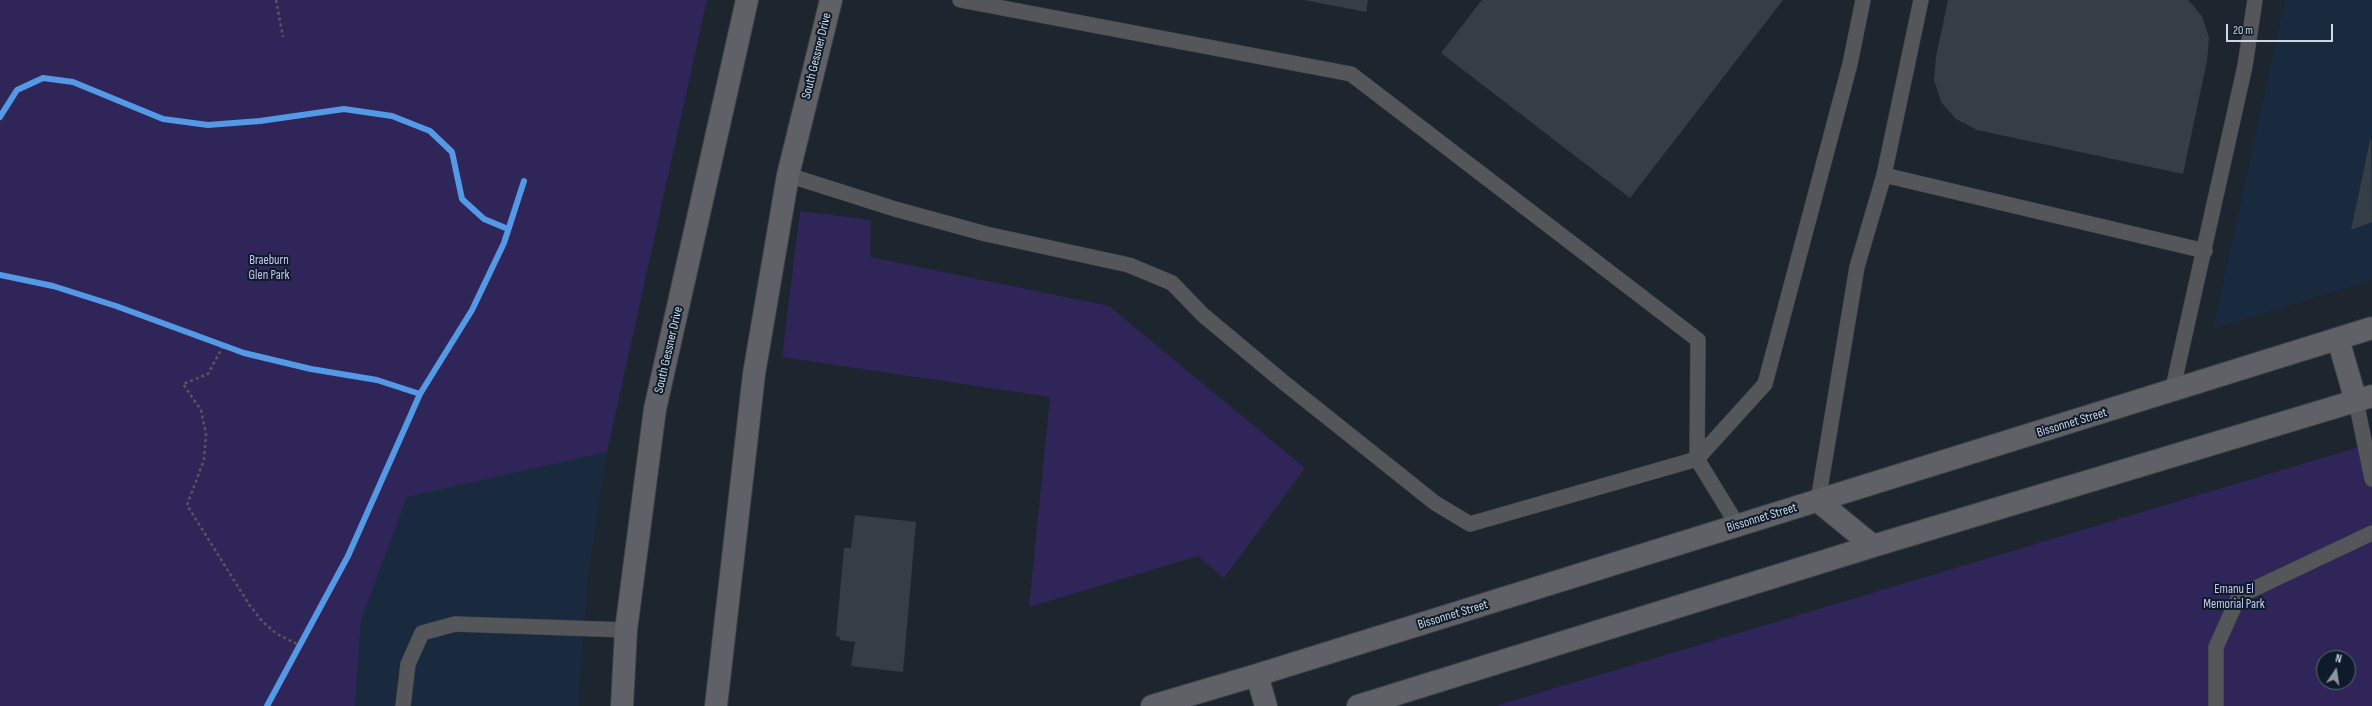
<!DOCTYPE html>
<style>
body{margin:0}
#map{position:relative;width:2372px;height:706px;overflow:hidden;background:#1d252e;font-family:"Sofia Sans Condensed",sans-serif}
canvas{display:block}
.north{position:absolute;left:2316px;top:650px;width:40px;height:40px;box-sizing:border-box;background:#0d1b2a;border:1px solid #5a6673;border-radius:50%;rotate:13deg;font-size:11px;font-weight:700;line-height:16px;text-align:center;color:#cdd6e1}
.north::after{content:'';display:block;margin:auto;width:14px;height:18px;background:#8f98a2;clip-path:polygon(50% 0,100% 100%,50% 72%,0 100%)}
.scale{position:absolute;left:2226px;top:24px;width:107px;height:18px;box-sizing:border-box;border:2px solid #cdd6e1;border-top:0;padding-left:5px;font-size:12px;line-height:14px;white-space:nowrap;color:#cdd6e1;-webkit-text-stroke:3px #0d1b2a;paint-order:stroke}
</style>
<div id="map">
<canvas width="2372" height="706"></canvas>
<div class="north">N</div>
<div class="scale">20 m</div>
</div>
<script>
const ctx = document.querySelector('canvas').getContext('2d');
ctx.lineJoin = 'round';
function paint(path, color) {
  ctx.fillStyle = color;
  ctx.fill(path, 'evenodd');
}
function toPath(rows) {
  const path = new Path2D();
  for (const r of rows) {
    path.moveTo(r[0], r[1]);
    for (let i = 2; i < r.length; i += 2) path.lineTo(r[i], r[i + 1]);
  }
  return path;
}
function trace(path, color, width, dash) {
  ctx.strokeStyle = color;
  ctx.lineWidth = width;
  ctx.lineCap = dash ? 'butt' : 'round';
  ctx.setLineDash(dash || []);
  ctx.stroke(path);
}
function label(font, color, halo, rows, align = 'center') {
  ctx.font = font + ' "Sofia Sans Condensed",sans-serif';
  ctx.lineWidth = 4;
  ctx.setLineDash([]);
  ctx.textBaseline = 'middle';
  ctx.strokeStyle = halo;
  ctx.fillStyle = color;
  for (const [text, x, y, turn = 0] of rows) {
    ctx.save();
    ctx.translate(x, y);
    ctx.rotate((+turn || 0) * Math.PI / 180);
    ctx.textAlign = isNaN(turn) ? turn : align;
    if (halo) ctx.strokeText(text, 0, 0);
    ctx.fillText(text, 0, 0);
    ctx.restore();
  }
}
paint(toPath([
 [2285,0,2372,0,2372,280,2213,329],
 [607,452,588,578,578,706,355,706,361,620,407,497]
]), '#192a3e');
paint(toPath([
 [0,0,707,0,607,452,407,497,361,620,355,706,0,706],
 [800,211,871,220,870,257,1109,306,1305,468,1224,578,1198,556,1029,607,1050,397,782,357],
 [2372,443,2372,706,1495,706],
 [2324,658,2348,658,2348,682,2324,682]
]), '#2f2559');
paint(toPath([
 [1304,0,1368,0,1366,12],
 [1482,0,1783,0,1630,198,1441,53],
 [1948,0,2188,0,2202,16,2209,38,2207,61,2183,174,1977,130,1956,119,1941,102,1934,80,1936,57],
 [2371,136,2372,222,2351,230],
 [855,515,916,522,903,672,851,666,855,642,840,640,840,637,836,636,844,548,851,548]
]), '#353e46');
const service = toPath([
 [960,0,1351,74,1698,340,1697,459,1738,526],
 [788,175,895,209,986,234,1129,265,1172,283,1203,315,1282,381,1435,503,1470,524,1697,459,1765,384,1850,64,1863,0],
 [1884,175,2205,251],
 [2172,392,2245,66,2255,0],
 [2356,401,2372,479],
 [1818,501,1857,267,1884,175,1921,0],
 [403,706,408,664,422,633,455,624,626,630],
 [2216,706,2216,647,2239,596,2372,533]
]);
const secondary = toPath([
 [2338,339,2356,401],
 [1818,501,1873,546],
 [1257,675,1266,706],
 [622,706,626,630,655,409,747,0],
 [716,706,754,374,788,175,831,0],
 [1152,706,1257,675,2372,328],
 [1358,706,1873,546,2372,396]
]);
trace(service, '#3b4149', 16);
trace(secondary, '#3b4149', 24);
trace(toPath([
 [276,0,283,37],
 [223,346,208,374,183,384,201,410,206,434,204,460,187,505,250,606,263,622,277,634,301,646]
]), '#54585d', 2.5, [3, 3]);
trace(service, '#54565a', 15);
trace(secondary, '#5f6166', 22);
trace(toPath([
 [0,117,17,90,43,78,73,82,163,119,208,125,260,121,344,109,392,116,430,131,452,152,462,199,484,219,508,229],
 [0,275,53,286,116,306,244,353,311,369,377,380,420,394],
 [267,706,348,556,420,394,472,310,504,243,524,181]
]), '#5399e6', 6);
label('13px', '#cdd6e1', '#0d1b2a', [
 ["South Gessner Drive",817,56,-76],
 ["South Gessner Drive",669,350,-77],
 ["Bissonnet Street",2072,423,-17],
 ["Bissonnet Street",1762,518,-17],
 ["Bissonnet Street",1453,615,-17]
]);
label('13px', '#ccc8f5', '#0d1b2a', [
 ["Braeburn",269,261],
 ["Glen Park",269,276],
 ["Emanu El",2234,590],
 ["Memorial Park",2234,605]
]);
</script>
